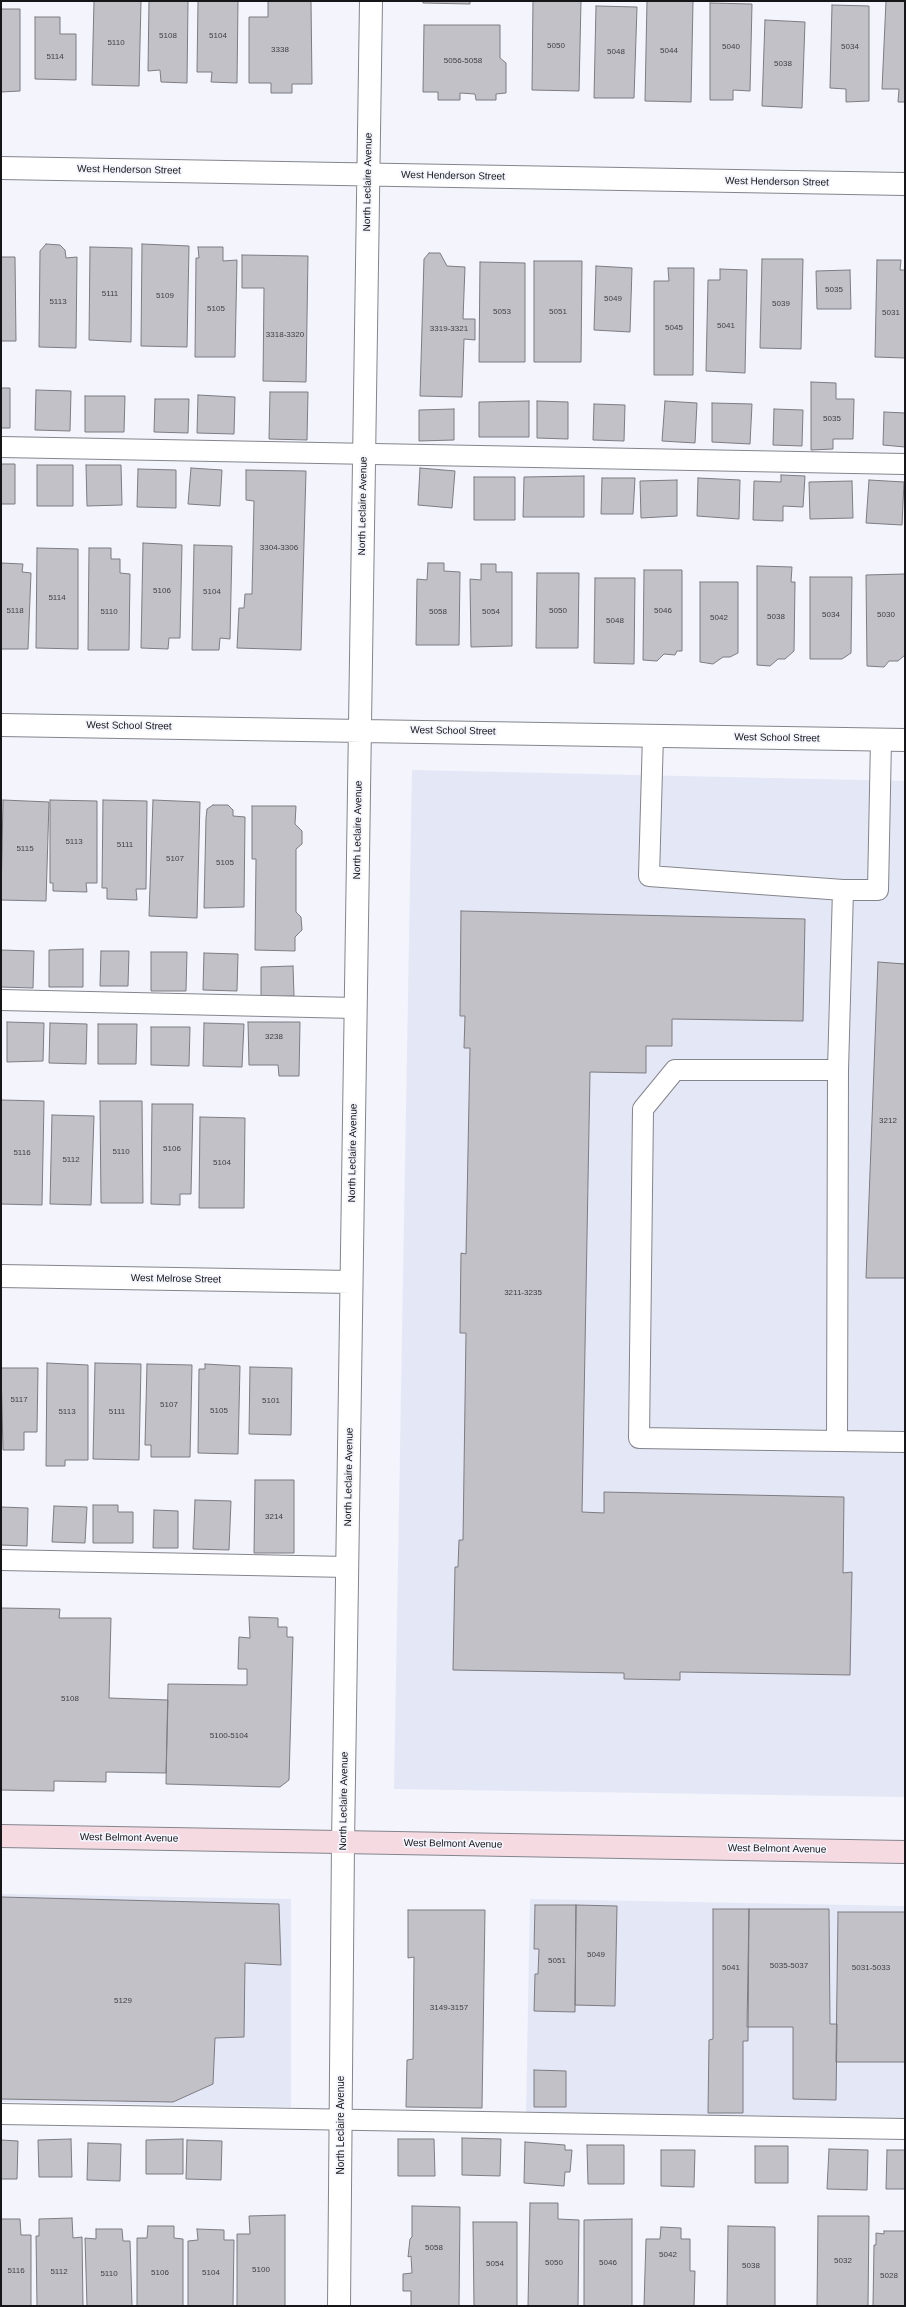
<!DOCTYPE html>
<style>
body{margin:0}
#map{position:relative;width:906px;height:2307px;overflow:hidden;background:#f3f4fc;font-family:Helvetica,sans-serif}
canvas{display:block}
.frame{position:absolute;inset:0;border:2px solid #161619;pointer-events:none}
</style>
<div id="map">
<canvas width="906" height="2307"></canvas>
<div class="frame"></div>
</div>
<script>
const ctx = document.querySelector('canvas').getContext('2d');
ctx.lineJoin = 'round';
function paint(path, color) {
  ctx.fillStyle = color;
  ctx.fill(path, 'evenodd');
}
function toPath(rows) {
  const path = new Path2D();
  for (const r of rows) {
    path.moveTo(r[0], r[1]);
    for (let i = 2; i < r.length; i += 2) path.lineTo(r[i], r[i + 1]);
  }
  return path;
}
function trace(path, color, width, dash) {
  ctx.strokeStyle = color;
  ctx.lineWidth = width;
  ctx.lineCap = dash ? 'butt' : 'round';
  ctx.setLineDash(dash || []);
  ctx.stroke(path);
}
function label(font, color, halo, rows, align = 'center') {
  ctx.font = font + ' Helvetica,sans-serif';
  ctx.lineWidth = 3.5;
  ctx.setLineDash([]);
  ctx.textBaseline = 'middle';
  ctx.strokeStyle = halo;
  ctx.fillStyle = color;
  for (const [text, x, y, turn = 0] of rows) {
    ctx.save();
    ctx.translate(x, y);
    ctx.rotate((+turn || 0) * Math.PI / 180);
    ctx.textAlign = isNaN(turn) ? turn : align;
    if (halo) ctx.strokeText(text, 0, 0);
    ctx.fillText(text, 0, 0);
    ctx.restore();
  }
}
paint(toPath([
 [412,770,905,781,905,1797,394,1789],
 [1,1894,291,1899,291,2107,1,2102],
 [530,1899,905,1906,905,2120,526,2114]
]), '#e4e7f5');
const building = toPath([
 [94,1,141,1,139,86,92,85,94,1],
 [149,1,188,1,187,83,161,82,160,70,148,71,149,1],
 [198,1,238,1,237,83,211,82,212,72,197,72,198,1],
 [268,1,311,1,312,84,292,84,292,93,271,93,271,83,249,83,249,17,268,17,268,1],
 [423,1,470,1,470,4,423,3,423,1],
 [533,1,581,1,579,91,532,90,533,1],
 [647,1,693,1,691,102,645,101,647,1],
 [886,1,905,1,905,102,898,102,899,89,882,89,886,1],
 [710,3,752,4,750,91,733,90,733,100,710,100,710,3],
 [832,5,869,6,869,101,846,102,846,89,830,88,832,5],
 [596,6,637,7,634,98,594,98,596,6],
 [1,9,20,9,20,91,1,92,1,9],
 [35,17,60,17,60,34,76,34,76,80,35,79,35,17],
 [765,20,805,22,802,108,762,106,765,20],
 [424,25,500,25,500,58,506,63,506,93,496,94,496,100,476,100,475,94,460,93,460,100,438,100,438,92,423,92,424,25],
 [46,244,60,245,65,250,66,258,77,257,76,348,39,347,40,251,46,244],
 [142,244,189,246,187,347,141,346,142,244],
 [90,247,132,248,131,342,89,340,90,247],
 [198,247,223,247,223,261,237,260,235,357,195,357,196,258,199,258,198,247],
 [429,253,440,253,447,266,465,267,463,319,475,319,475,340,464,339,462,397,420,396,424,259,429,253],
 [242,255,308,256,306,382,263,381,264,288,242,288,242,255],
 [1,257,15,257,16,341,1,341,1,257],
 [762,259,803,259,801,349,760,348,762,259],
 [877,260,901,260,900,270,905,270,905,358,875,357,877,260],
 [534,261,582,261,581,362,534,362,534,261],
 [480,262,525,263,525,362,479,362,480,262],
 [596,266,632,268,630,332,594,330,596,266],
 [668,268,694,268,693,375,654,375,654,281,669,281,668,268],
 [720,269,747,270,745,373,706,371,708,280,720,280,720,269],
 [850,270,851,309,817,309,816,271,850,270],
 [811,382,836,383,836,399,854,399,853,439,833,439,833,449,811,450,811,382],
 [1,388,10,388,10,428,1,428,1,388],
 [36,390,71,391,70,431,35,430,36,390],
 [270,392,308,392,307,440,269,439,270,392],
 [198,395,235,397,234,434,197,433,198,395],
 [85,396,125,396,124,432,85,432,85,396],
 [155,399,189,399,188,433,154,432,155,399],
 [529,401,529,437,479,437,479,402,529,401],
 [537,401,568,402,568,439,537,438,537,401],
 [665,401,697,403,695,443,662,441,665,401],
 [712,403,752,404,750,444,712,442,712,403],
 [594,404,625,405,624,441,593,440,594,404],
 [454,409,454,440,419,441,419,410,454,409],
 [774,409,803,410,802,446,773,445,774,409],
 [884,412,905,413,905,447,883,445,884,412],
 [1,464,15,464,15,504,1,504,1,464],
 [37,465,73,465,73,506,37,506,37,465],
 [86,465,121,465,122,505,87,506,86,465],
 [191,468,222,470,220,506,188,504,191,468],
 [420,468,455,471,452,508,418,505,420,468],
 [138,469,176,470,176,508,137,507,138,469],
 [246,470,306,471,301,650,237,648,239,608,244,608,245,594,252,594,254,501,246,500,246,470],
 [781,475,805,476,803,507,783,506,783,521,753,520,754,481,781,482,781,475],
 [584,476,584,517,523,517,524,477,584,476],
 [474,477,515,477,515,520,474,520,474,477],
 [602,478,635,478,633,514,601,514,602,478],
 [698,478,740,480,739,519,697,516,698,478],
 [677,480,677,516,641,518,640,481,677,480],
 [869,480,904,482,902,525,866,523,869,480],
 [852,481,853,518,810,519,809,482,852,481],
 [143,543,182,545,180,638,169,638,168,649,141,648,143,543],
 [194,545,232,546,230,639,220,638,219,650,192,650,194,545],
 [37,548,78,549,78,649,36,648,37,548],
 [89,548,111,548,111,559,120,559,120,573,130,574,129,650,88,650,89,548],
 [1,563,23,564,22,572,31,573,28,649,1,649,1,563],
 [428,563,444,563,444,571,460,572,459,645,416,645,417,579,427,580,428,563],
 [481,564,496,564,496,572,512,572,512,646,471,647,470,579,481,580,481,564],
 [757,566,792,567,791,582,795,582,794,651,785,659,778,659,770,666,757,665,757,566],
 [644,570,682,570,682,651,677,651,675,655,664,654,657,661,643,660,644,570],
 [537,573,579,573,578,648,536,648,537,573],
 [905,574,905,655,898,661,889,661,884,667,867,666,866,575,905,574],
 [810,577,852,577,851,653,842,659,810,659,810,577],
 [595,578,635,578,634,664,594,663,595,578],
 [700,582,738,582,738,653,730,657,723,657,713,664,700,662,700,582],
 [3,800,49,802,46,901,1,900,3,800],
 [50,800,97,801,97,883,86,883,87,892,53,891,53,883,50,883,50,800],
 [103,800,147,801,146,889,136,889,137,900,107,899,107,888,102,888,103,800],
 [153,800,200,802,197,918,149,916,153,800],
 [213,805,228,805,233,810,233,816,245,817,244,907,204,908,206,818,207,809,213,805],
 [252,806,296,806,295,824,302,831,302,844,296,849,296,912,301,917,302,930,295,937,295,951,255,950,256,859,252,859,252,806],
 [461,911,805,919,803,1021,672,1019,672,1046,646,1046,646,1073,590,1072,582,1512,604,1513,604,1492,844,1497,843,1573,852,1572,850,1675,680,1672,680,1680,624,1679,624,1673,453,1670,455,1567,458,1567,459,1540,463,1540,466,1333,460,1333,461,1253,466,1254,470,1048,464,1048,465,1016,460,1016,461,911],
 [83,949,83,987,49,987,49,950,83,949],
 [1,950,34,951,33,988,1,987,1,950],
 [101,951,129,951,128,986,100,986,101,951],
 [151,952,187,952,186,991,151,991,151,952],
 [204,953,238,954,237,991,203,990,204,953],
 [878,962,905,964,905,1278,866,1278,878,962],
 [293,966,294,996,261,997,261,967,293,966],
 [7,1022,44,1023,43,1061,7,1062,7,1022],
 [248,1022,300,1022,299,1076,279,1076,278,1065,249,1065,248,1022],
 [50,1023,87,1024,86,1064,49,1063,50,1023],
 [204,1023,244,1024,242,1067,203,1066,204,1023],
 [98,1024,137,1024,136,1064,98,1064,98,1024],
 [151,1027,190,1027,189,1066,151,1065,151,1027],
 [1,1100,44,1101,42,1205,1,1204,1,1100],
 [100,1101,142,1101,143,1203,101,1203,100,1101],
 [152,1104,193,1104,191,1194,180,1194,180,1205,151,1204,152,1104],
 [52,1115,94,1116,91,1205,50,1204,52,1115],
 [200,1117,245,1118,244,1208,199,1208,200,1117],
 [47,1363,88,1365,88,1460,65,1460,65,1466,46,1466,47,1363],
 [95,1363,141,1364,139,1460,93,1459,95,1363],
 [147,1364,192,1365,190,1457,151,1457,151,1445,145,1445,147,1364],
 [205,1364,240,1366,238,1454,198,1453,199,1369,205,1369,205,1364],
 [250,1367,292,1368,291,1435,249,1434,250,1367],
 [1,1368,38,1368,37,1432,24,1432,24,1450,3,1450,1,1368],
 [255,1480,294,1480,294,1553,254,1553,255,1480],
 [195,1500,231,1501,229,1550,193,1549,195,1500],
 [93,1505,118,1505,118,1512,133,1512,133,1543,93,1543,93,1505],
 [54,1506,87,1507,85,1543,52,1542,54,1506],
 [1,1507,28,1508,27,1546,1,1545,1,1507],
 [154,1510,178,1511,178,1548,153,1548,154,1510],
 [1,1608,60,1609,59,1618,111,1618,109,1698,168,1700,166,1773,106,1772,106,1782,54,1781,54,1791,1,1790,1,1608],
 [249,1617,278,1618,278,1627,287,1627,287,1637,293,1637,289,1780,280,1787,166,1784,168,1684,247,1685,247,1669,238,1669,239,1637,250,1638,249,1617],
 [1,1897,279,1904,281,1965,245,1963,244,2037,215,2038,213,2084,173,2102,1,2099,1,1897],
 [535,1905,576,1905,575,2012,534,2011,535,1974,538,1974,539,1949,534,1949,535,1905],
 [576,1905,617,1906,615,2006,575,2005,576,1905],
 [713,1909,749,1909,748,2041,743,2041,743,2113,708,2113,709,2040,713,2039,713,1909],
 [749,1909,829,1909,830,2024,837,2024,836,2100,793,2099,793,2027,747,2027,749,1909],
 [408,1910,485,1910,482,2108,406,2107,407,2060,413,2059,414,1957,408,1958,408,1910],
 [838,1912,905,1912,905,2062,836,2062,838,1912],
 [534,2070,566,2071,566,2107,534,2107,534,2070],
 [462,2138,501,2139,500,2176,462,2175,462,2138],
 [71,2139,72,2177,39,2177,38,2140,71,2139],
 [183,2139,183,2174,146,2174,146,2140,183,2139],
 [398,2139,434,2139,435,2176,398,2176,398,2139],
 [1,2140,18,2141,17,2179,1,2179,1,2140],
 [187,2140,222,2141,221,2180,186,2179,187,2140],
 [525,2142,565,2145,565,2150,572,2150,570,2172,565,2172,564,2186,524,2183,525,2142],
 [88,2143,121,2144,120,2181,87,2180,88,2143],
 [587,2145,624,2145,624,2184,588,2184,587,2145],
 [755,2146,788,2146,788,2183,755,2183,755,2146],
 [829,2149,868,2150,867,2190,827,2189,829,2149],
 [661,2150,695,2150,694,2187,661,2186,661,2150],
 [887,2150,905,2150,905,2189,886,2189,887,2150],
 [530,2203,558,2203,558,2219,579,2220,578,2306,528,2306,530,2203],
 [412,2206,460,2207,459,2306,411,2306,411,2291,403,2291,403,2274,412,2273,411,2256,408,2257,410,2239,412,2237,412,2206],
 [285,2215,285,2306,237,2306,237,2234,250,2234,249,2216,285,2215],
 [818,2216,869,2216,868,2306,817,2306,818,2216],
 [72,2218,73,2238,82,2237,83,2306,37,2306,36,2236,39,2236,39,2219,72,2218],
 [1,2219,20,2219,21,2235,31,2235,31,2306,1,2306,1,2219],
 [632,2219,632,2306,584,2306,584,2220,632,2219],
 [473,2222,517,2222,517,2306,474,2306,473,2222],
 [148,2226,174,2226,174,2238,183,2239,183,2306,137,2306,137,2238,147,2238,148,2226],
 [728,2226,775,2227,775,2306,727,2306,728,2226],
 [661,2227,681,2228,681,2239,690,2239,690,2271,695,2271,694,2306,644,2306,646,2239,660,2239,661,2227],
 [96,2229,122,2229,123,2241,130,2241,132,2306,87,2306,85,2238,96,2239,96,2229],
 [197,2229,224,2230,224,2240,234,2240,233,2306,188,2306,188,2241,198,2240,197,2229],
 [884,2231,905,2231,905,2306,873,2306,874,2245,876,2245,876,2233,884,2234,884,2231]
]);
paint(building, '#c3c1c8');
trace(building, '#7d7c82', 1);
const service = toPath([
 [1,447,905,464],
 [653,735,649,876,843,890],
 [1,1000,355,1008],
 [838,1070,837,1441,639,1438,643,1109,675,1070,838,1070,843,890,878,890,881,740],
 [837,1441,905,1442],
 [1,1560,347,1567],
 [1,2114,905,2129]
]);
const minor = toPath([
 [1,168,905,184],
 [1,725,905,740],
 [1,1276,351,1282],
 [339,2306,343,1842,371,1]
]);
const secondary = toPath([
 [1,1836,905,1852]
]);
trace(service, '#84858c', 22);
trace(minor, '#84858c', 24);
trace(secondary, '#84858c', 24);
trace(service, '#fff', 20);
trace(minor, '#fff', 22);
trace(secondary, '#f5dae2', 22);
label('8px', '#414145', null, [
 ["5108",168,36],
 ["5104",218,36],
 ["5110",116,43],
 ["5050",556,46],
 ["5040",731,47],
 ["5034",850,47],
 ["3338",280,50],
 ["5044",669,51],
 ["5048",616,52],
 ["5114",55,57],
 ["5056-5058",463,61],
 ["5038",783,64],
 ["5035",834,290],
 ["5111",110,294],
 ["5109",165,296],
 ["5049",613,299],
 ["5113",58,302],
 ["5039",781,304],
 ["5105",216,309],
 ["5053",502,312],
 ["5051",558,312],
 ["5031",891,313],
 ["5041",726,326],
 ["5045",674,328],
 ["3319-3321",449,329],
 ["3318-3320",285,335],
 ["5035",832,419],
 ["3304-3306",279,548],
 ["5106",162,591],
 ["5104",212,592],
 ["5114",57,598],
 ["5118",15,611],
 ["5050",558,611],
 ["5046",663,611],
 ["5110",109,612],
 ["5058",438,612],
 ["5054",491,612],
 ["5034",831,615],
 ["5030",886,615],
 ["5038",776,617],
 ["5042",719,618],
 ["5048",615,621],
 ["5113",74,842],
 ["5111",125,845],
 ["5115",25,849],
 ["5107",175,859],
 ["5105",225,863],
 ["3238",274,1037],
 ["3212",888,1121],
 ["5106",172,1149],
 ["5110",121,1152],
 ["5116",22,1153],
 ["5112",71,1160],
 ["5104",222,1163],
 ["3211-3235",523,1293],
 ["5117",19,1400],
 ["5101",271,1401],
 ["5107",169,1405],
 ["5105",219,1411],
 ["5113",67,1412],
 ["5111",117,1412],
 ["3214",274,1517],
 ["5108",70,1699],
 ["5100-5104",229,1736],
 ["5049",596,1955],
 ["5051",557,1961],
 ["5035-5037",789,1966],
 ["5041",731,1968],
 ["5031-5033",871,1968],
 ["5129",123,2001],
 ["3149-3157",449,2008],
 ["5058",434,2248],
 ["5042",668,2255],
 ["5032",843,2261],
 ["5050",554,2263],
 ["5046",608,2263],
 ["5054",495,2264],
 ["5038",751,2266],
 ["5100",261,2270],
 ["5116",16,2271],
 ["5112",59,2272],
 ["5106",160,2273],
 ["5104",211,2273],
 ["5110",109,2274],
 ["5028",889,2276]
]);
label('10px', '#161619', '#f3f4fc', [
 ["West Henderson Street",129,170,1],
 ["West Henderson Street",453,176,1],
 ["North Leclaire Avenue",368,182,-89],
 ["West Henderson Street",777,182,1],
 ["North Leclaire Avenue",363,506,-89],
 ["West School Street",129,726,1],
 ["West School Street",453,731,1],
 ["West School Street",777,738,1],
 ["North Leclaire Avenue",358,830,-89],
 ["North Leclaire Avenue",353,1153,-89],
 ["West Melrose Street",176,1279,1],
 ["North Leclaire Avenue",349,1477,-89],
 ["North Leclaire Avenue",344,1801,-89],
 ["West Belmont Avenue",129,1838,1],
 ["West Belmont Avenue",453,1844,1],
 ["West Belmont Avenue",777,1849,1],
 ["North Leclaire Avenue",341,2125,-90]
]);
</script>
